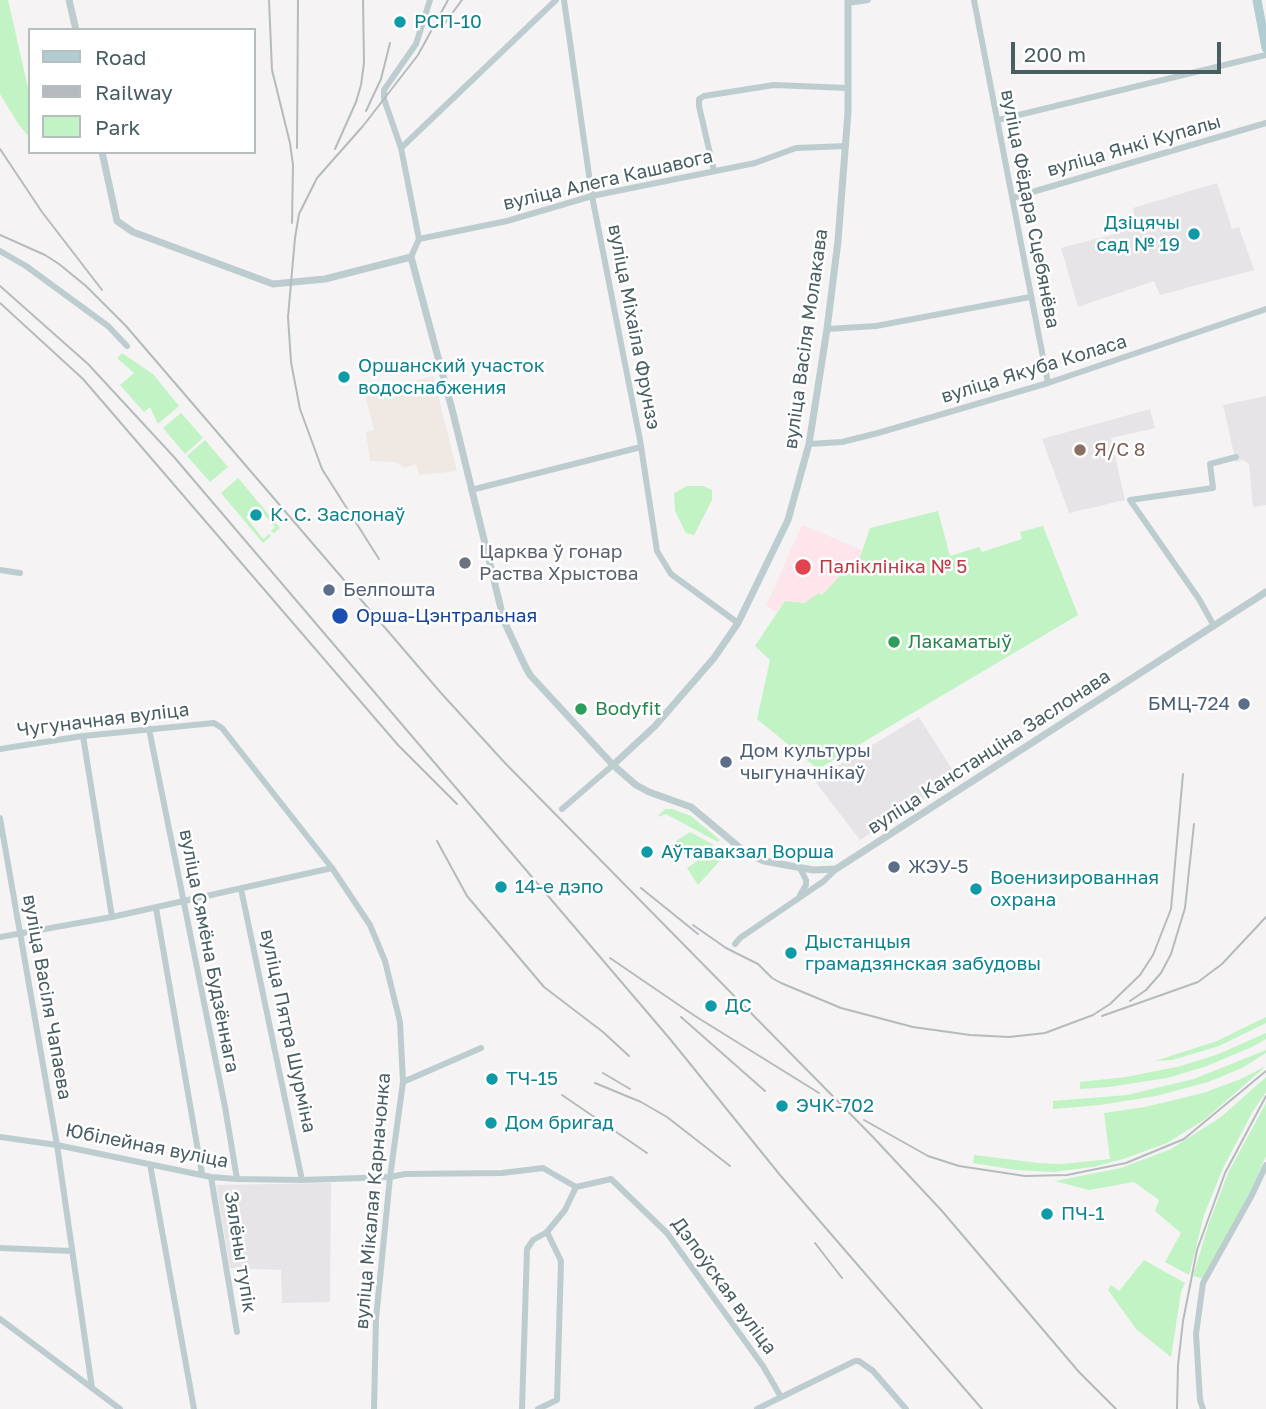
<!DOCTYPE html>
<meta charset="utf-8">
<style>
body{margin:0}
#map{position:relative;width:1266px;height:1409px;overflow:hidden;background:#f5f3f4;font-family:"Golos Text",sans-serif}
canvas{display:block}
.legend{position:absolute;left:28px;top:28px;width:228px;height:126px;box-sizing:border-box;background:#fff;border:2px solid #b6bfc0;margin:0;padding:9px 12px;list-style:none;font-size:21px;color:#495e62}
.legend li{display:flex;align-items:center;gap:14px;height:35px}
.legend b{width:35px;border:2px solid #b6bfc0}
.scale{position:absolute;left:1011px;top:42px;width:210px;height:32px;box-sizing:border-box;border:4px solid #495e62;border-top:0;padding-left:9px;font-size:21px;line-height:24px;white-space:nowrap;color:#495e62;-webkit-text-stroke:5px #fff;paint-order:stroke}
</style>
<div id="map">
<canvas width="1266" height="1409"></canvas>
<ul class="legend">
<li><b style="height:9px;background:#b2cdd2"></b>Road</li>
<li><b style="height:9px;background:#b5bbbd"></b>Railway</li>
<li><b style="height:19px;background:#c1f3c4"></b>Park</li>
</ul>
<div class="scale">200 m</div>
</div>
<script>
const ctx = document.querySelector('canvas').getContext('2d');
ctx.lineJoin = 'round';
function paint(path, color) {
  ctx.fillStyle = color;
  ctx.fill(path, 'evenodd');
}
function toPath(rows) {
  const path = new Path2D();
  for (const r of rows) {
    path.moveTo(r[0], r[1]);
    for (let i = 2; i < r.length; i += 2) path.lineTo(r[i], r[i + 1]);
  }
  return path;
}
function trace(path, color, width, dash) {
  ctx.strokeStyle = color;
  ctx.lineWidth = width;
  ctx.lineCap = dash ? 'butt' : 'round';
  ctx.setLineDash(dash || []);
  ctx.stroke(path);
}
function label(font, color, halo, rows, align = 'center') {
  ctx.font = font + ' "Golos Text",sans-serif';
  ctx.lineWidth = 5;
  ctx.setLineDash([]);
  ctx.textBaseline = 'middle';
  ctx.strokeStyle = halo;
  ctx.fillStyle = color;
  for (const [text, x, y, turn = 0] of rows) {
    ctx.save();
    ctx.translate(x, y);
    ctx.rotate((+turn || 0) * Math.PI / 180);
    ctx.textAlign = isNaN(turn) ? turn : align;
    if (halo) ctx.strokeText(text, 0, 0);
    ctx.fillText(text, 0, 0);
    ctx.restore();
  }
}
paint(toPath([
 [433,376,457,471,419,475,416,464,404,468,396,462,370,461,366,432,374,430,365,394]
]), '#efe8e3');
paint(toPath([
 [1217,183,1232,229,1239,227,1254,270,1160,295,1154,281,1078,307,1061,248,1138,228,1133,208],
 [1266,396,1266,505,1253,507,1249,464,1243,460,1236,462,1223,405],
 [1150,409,1155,428,1111,438,1125,500,1069,513,1042,439],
 [919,717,957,777,860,840,814,780],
 [331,1183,330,1302,282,1303,281,1270,230,1268,216,1185]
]), '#e6e4e6');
paint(toPath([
 [802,525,862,550,858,563,850,565,822,595,805,603,785,601,777,612,766,606]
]), '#fde5eb');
paint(toPath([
 [0,0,8,0,30,97,30,138,19,125,0,94],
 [122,353,153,374,179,406,158,424,150,407,144,412,120,385,134,373,117,358],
 [181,413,203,438,185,454,163,428],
 [205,440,228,467,210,482,187,456],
 [238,478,280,528,274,533,271,531,275,527,258,507,246,517,263,539,269,534,271,536,263,543,221,493],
 [687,486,703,486,712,490,712,500,694,535,686,533,675,511,674,493],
 [938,511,950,556,979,547,982,552,1022,539,1020,532,1043,526,1078,615,818,769,757,719,770,660,755,646,785,601,805,603,818,593,822,595,850,565,858,563,870,528],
 [672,809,691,816,720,840,718,842,666,814,657,817,665,809],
 [690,832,714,845,689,861,676,841],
 [716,848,725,855,698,885,687,868],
 [1266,1017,1266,1023,1219,1046,1172,1060,1155,1061,1217,1041],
 [1266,1033,1266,1039,1252,1047,1204,1067,1167,1078,1109,1087,1080,1089,1080,1082,1126,1077,1181,1066,1216,1055],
 [1266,1050,1266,1053,1242,1068,1208,1082,1156,1096,1100,1105,1053,1109,1053,1101,1127,1095,1194,1079],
 [1266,1066,1204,1120,1167,1143,1123,1159,1093,1167,1054,1172,1016,1170,973,1163,974,1155,1038,1163,1062,1164,1110,1159,1104,1113,1145,1107,1203,1093,1241,1079],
 [1266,1077,1266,1092,1253,1111,1223,1168,1204,1215,1189,1275,1165,1262,1181,1233,1155,1211,1159,1200,1134,1182,1089,1190,1055,1181,1121,1168,1171,1149,1221,1117],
 [1266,1103,1266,1156,1250,1194,1204,1279,1193,1276,1208,1226,1228,1173],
 [1144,1260,1185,1283,1181,1292,1171,1357,1136,1329,1108,1290,1111,1285,1119,1291]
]), '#c1f3c4');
trace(toPath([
 [564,0,592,196,640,440,657,551,671,574,738,623],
 [974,0,1048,383],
 [848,3,868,0],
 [998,120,1266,55],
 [401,148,384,99,384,90,416,44,430,0],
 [714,171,699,106,699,99,704,96,774,85,848,88],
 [1012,198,1266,123],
 [419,239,507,221,592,196,755,163,796,148,846,146],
 [0,251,26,266,108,326,127,346],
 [411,257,419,239,401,148,556,0],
 [827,329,876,326,1030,297],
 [809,444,842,442,878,433,1048,383,1266,309],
 [471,490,641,447],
 [0,570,20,573],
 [1214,626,1199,599,1130,500,1213,488,1210,464,1236,457],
 [149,729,225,1107,237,1179],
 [83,736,112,917],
 [0,749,83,736,214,723,222,728,332,868,370,925,385,961,400,1022,403,1082,390,1177,376,1319,374,1409],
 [562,809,613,765],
 [0,818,57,1145,92,1388],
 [800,868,806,880,806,885,800,895],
 [241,889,302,1180],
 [156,908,202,1174],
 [0,937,112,917,332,868],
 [735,944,740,938,824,881,836,869],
 [403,1082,481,1048],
 [0,1137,57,1145,211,1177,237,1179,302,1180,390,1177,405,1174,502,1173,543,1168,576,1187],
 [150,1164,194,1409],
 [211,1177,237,1332],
 [0,1248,72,1251],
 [0,1319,120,1409],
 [522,1409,527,1249,533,1240,547,1232,565,1210,576,1187,611,1179,667,1233,763,1366,781,1397],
 [538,1409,557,1400,561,1261,547,1232],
 [757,1409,855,1361,859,1361,873,1371,906,1409],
 [1203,1409,1200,1400,1196,1334,1203,1283,1252,1195,1266,1165]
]), '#bdcdcf', 6);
trace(toPath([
 [69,0,76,30],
 [102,152,117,221,133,232,273,284,325,279,411,257,453,413,504,621,525,666,530,675,613,765,636,785,649,792,691,807,745,852,764,861,813,870,836,869,1266,592],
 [613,765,655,726,714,658,738,623,788,520,809,444,827,329,838,241,848,112,848,0]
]), '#bdcdcf', 7);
trace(toPath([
 [1257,0,1266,48]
]), '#b2cdd2', 9);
trace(toPath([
 [269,0,272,70,290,143,293,165,292,223],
 [445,23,462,0],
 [366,111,381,79,390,43],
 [297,148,298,0],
 [0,149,42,212,102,290],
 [335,149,356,102,361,85,364,63,363,0],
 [0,235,45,255,59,264,86,286,126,326,441,693,505,763,872,1136,942,1211,1079,1372,1116,1409],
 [0,286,88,364,174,457,670,1039,780,1175,982,1409],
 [0,303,83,379,398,745,457,804],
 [379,559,322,469,300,409,291,362,288,317,295,238,299,214,317,178,363,126,418,55,448,0],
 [437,841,467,896,544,987,603,1032,629,1056],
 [641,888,698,934],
 [693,925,726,948,758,964,772,978,781,983,841,1008,913,1027,970,1035,1009,1037,1045,1033,1093,1015,1110,1004,1140,975,1153,955,1171,909,1183,774],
 [610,958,695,1016,819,1093],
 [1130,1001,1146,990,1161,973,1171,954,1185,908,1194,824],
 [1102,1016,1198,982,1222,964,1266,917],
 [681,1017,765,1091],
 [603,1073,630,1089],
 [595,1083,641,1102,667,1117,730,1166],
 [562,1095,647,1153],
 [864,1120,928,1156,959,1166,1025,1176,1067,1175,1126,1163,1184,1139,1266,1071],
 [815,1243,842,1278],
 [1177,1409,1178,1365,1183,1321,1197,1250,1225,1173,1266,1096]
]), '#b5bbbd', 2);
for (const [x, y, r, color] of [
 [400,22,7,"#0f9aa8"],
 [1194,234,7,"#0f9aa8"],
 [344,377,7,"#0f9aa8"],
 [1080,450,7,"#8d6e63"],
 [256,515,7,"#0f9aa8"],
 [465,563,7,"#6b7280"],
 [803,567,9,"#e0444e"],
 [329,590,7,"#5c6f8a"],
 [340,616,9,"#1a4fb4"],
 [894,642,7,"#2e9e5b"],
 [1244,704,7,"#5c6f8a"],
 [581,709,7,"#2e9e5b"],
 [726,762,7,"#5c6f8a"],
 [647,852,7,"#0f9aa8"],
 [894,867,7,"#5c6f8a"],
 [501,887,7,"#0f9aa8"],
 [976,889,7,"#0f9aa8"],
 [791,953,7,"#0f9aa8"],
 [711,1006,7,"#0f9aa8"],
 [492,1079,7,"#0f9aa8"],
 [782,1106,7,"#0f9aa8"],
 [491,1123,7,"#0f9aa8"],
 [1047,1214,7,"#0f9aa8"]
]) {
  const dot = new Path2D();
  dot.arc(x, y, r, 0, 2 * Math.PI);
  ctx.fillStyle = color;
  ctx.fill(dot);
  trace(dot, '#fff', 2.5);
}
label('19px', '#0d838f', '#fff', [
 ["РСП-10",414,22],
 ["Дзіцячы",1180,223,"right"],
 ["сад № 19",1180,245,"right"],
 ["Оршанский участок",358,366],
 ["водоснабжения",358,388],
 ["К. С. Заслонаў",270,515],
 ["Аўтавакзал Ворша",661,852],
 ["Военизированная",990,878],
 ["охрана",990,900],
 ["14-е дэпо",515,887],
 ["Дыстанцыя",805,942],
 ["грамадзянская забудовы",805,964],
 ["ДС",725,1006],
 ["ТЧ-15",506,1079],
 ["ЭЧК-702",796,1106],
 ["Дом бригад",505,1123],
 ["ПЧ-1",1061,1214]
], 'left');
label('19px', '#495e62', '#fff', [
 ["вуліца Янкі Купалы",1134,146,-16],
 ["вуліца Алега Кашавога",608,180,-13],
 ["вуліца Фёдара Сцебянёва",1030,209,79],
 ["вуліца Міхаіла Фрунзэ",634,327,79],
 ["вуліца Васіля Молакава",806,339,-82],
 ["вуліца Якуба Коласа",1034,369,-17],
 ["Чугуначная вуліца",103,720,-7],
 ["вуліца Канстанціна Заслонава",989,752,-33],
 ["вуліца Сямёна Будзённага",209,951,79],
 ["вуліца Васіля Чапаева",47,997,80],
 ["вуліца Пятра Шурміна",288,1031,78],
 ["Юбілейная вуліца",147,1146,11],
 ["вуліца Мікалая Карначонка",373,1201,-85],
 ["Зялёны тупік",240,1252,81],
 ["Дэпоўская вуліца",724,1286,54]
]);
label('19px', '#785e54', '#fff', [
 ["Я/С 8",1094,450]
], 'left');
label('19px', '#5b616d', '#fff', [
 ["Царква ў гонар",479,552],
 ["Раства Хрыстова",479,574]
], 'left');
label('19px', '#be3a42', '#fff', [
 ["Паліклініка № 5",819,567]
], 'left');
label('19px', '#4e5e75', '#fff', [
 ["Белпошта",343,590],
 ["БМЦ-724",1230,704,"right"],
 ["Дом культуры",740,751],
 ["чыгуначнікаў",740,773],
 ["ЖЭУ-5",908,867]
], 'left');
label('19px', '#164399', '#fff', [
 ["Орша-Цэнтральная",356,616]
], 'left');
label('19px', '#27864d', '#fff', [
 ["Лакаматыў",908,642],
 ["Bodyfit",595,709]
], 'left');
</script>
